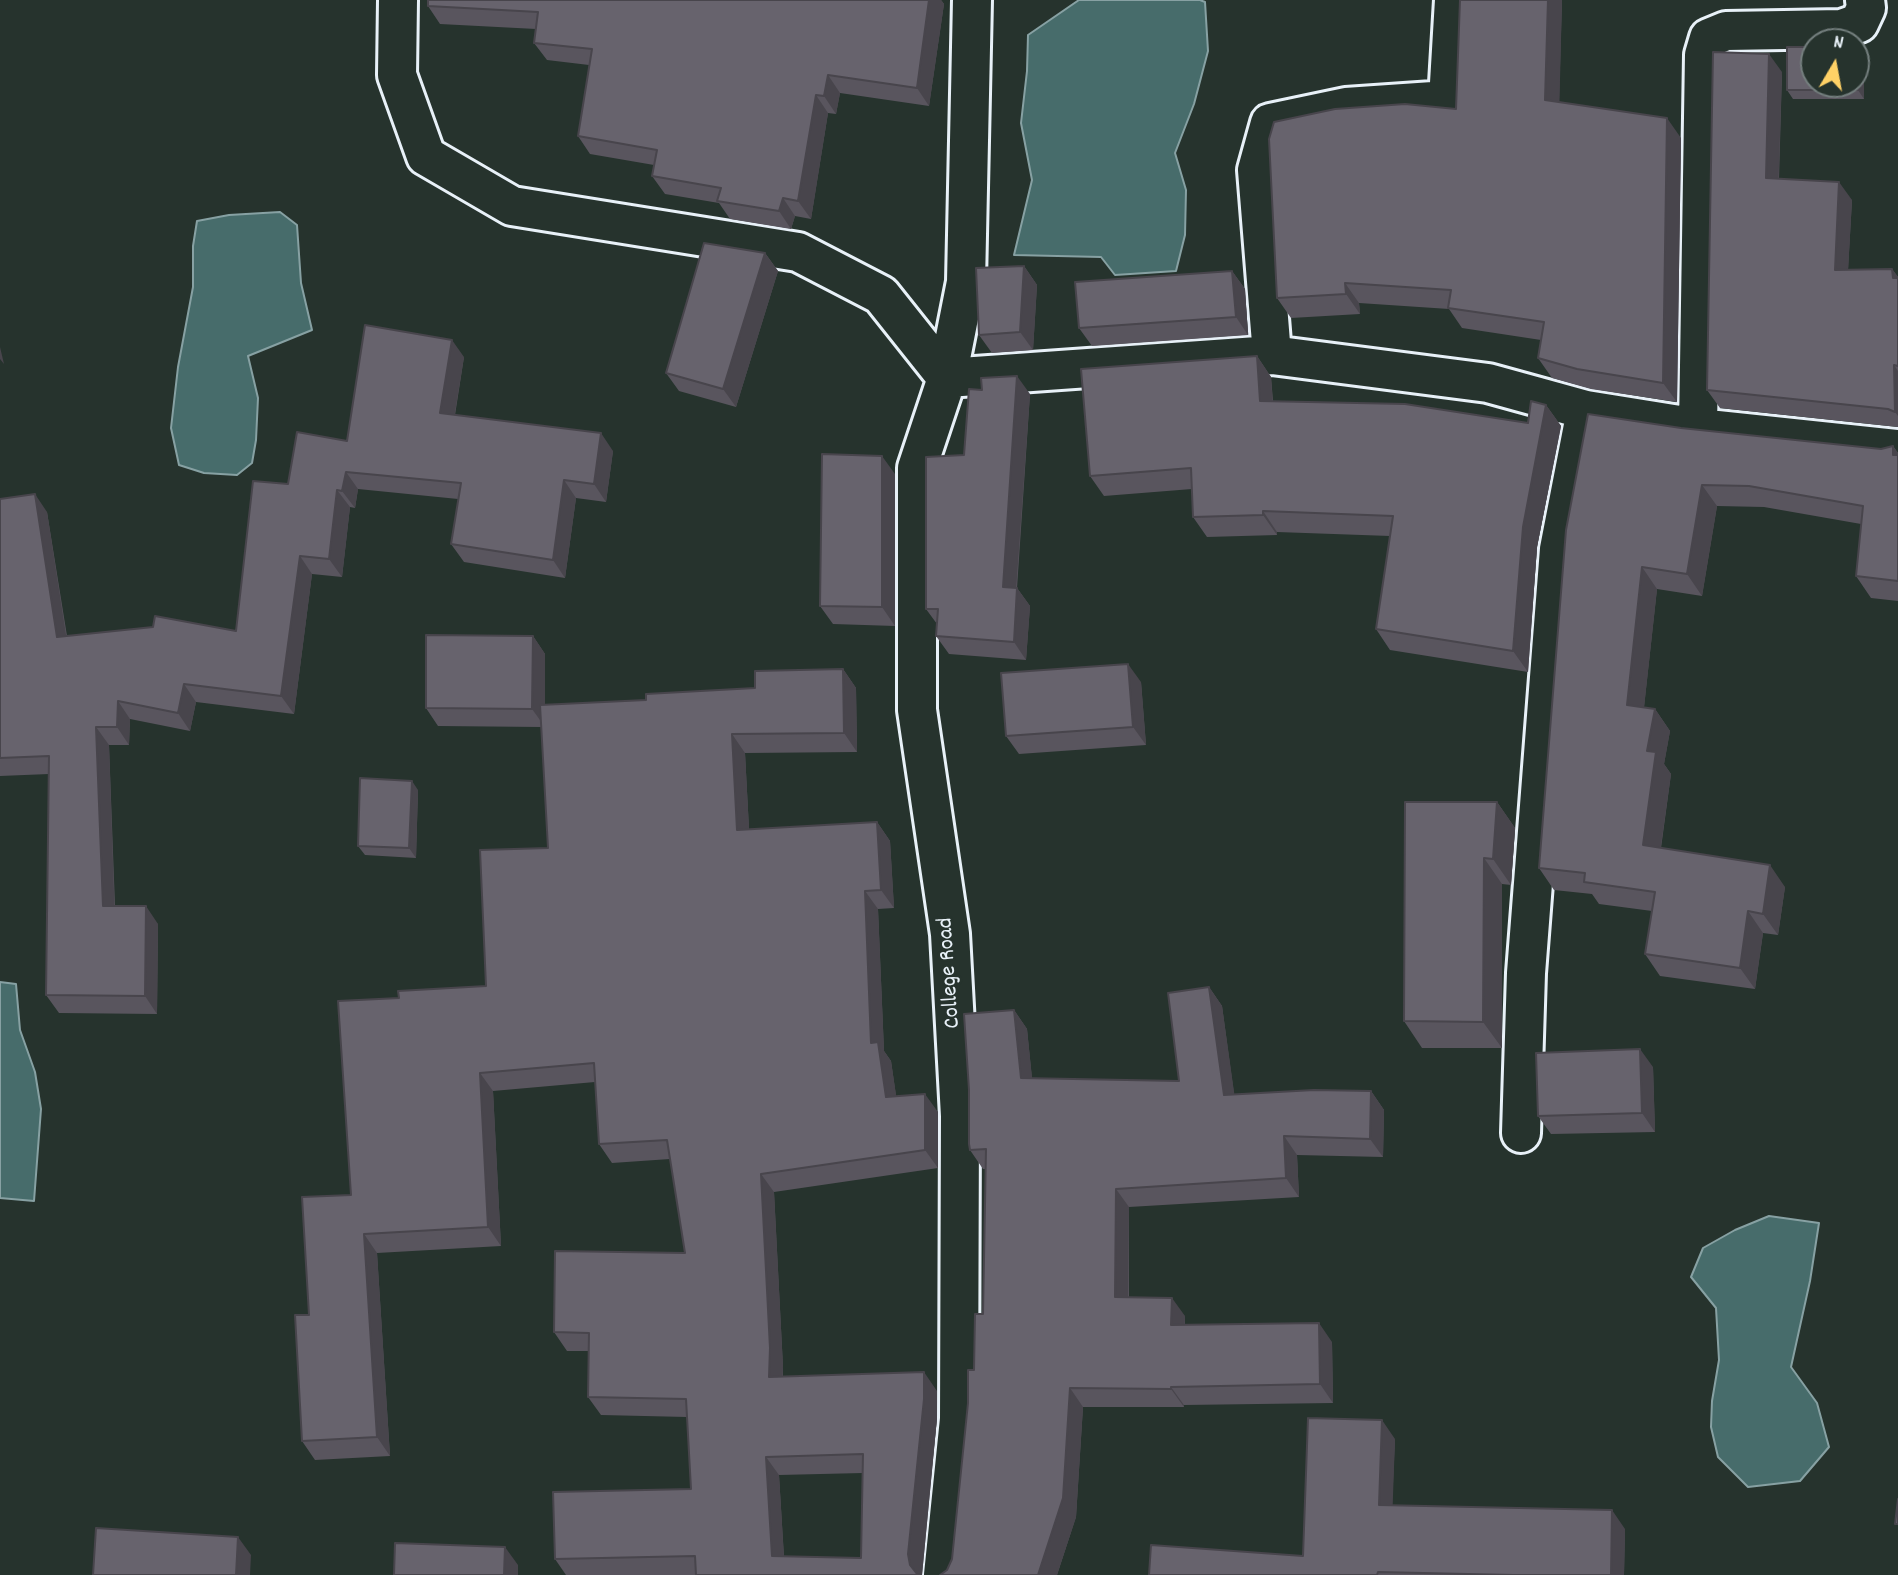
<!DOCTYPE html>
<style>
body{margin:0}
#map{position:relative;width:1898px;height:1575px;overflow:hidden;background:#26332d;font-family:Dekko,sans-serif}
canvas{display:block}
.north{position:absolute;left:1800px;top:28px;width:70px;height:70px;box-sizing:border-box;background:#26332d;border:2px solid #747f7e;border-radius:50%;rotate:10deg;font-size:19px;font-weight:700;line-height:28px;text-align:center;color:#e8f1f8}
.north::after{content:'';display:block;margin:auto;width:24px;height:32px;background:#ffd166;clip-path:polygon(50% 0,100% 100%,50% 72%,0 100%)}
</style>
<div id="map">
<canvas width="1898" height="1575"></canvas>
<div class="north">N</div>
</div>
<script>
const ctx = document.querySelector('canvas').getContext('2d');
ctx.lineJoin = 'round';
function paint(path, color) {
  ctx.fillStyle = color;
  ctx.fill(path, 'evenodd');
}
function toPath(rows) {
  const path = new Path2D();
  for (const r of rows) {
    path.moveTo(r[0], r[1]);
    for (let i = 2; i < r.length; i += 2) path.lineTo(r[i], r[i + 1]);
  }
  return path;
}
function trace(path, color, width, dash) {
  ctx.strokeStyle = color;
  ctx.lineWidth = width;
  ctx.lineCap = dash ? 'butt' : 'round';
  ctx.setLineDash(dash || []);
  ctx.stroke(path);
}
function label(font, color, halo, rows, align = 'center') {
  ctx.font = font + ' Dekko,sans-serif';
  ctx.lineWidth = 5;
  ctx.setLineDash([]);
  ctx.textBaseline = 'middle';
  ctx.strokeStyle = halo;
  ctx.fillStyle = color;
  for (const [text, x, y, turn = 0] of rows) {
    ctx.save();
    ctx.translate(x, y);
    ctx.rotate((+turn || 0) * Math.PI / 180);
    ctx.textAlign = isNaN(turn) ? turn : align;
    if (halo) ctx.strokeText(text, 0, 0);
    ctx.fillText(text, 0, 0);
    ctx.restore();
  }
}
const water = toPath([
 [1079,0,1200,0,1205,2,1208,51,1194,104,1175,153,1186,190,1185,235,1176,271,1115,275,1101,257,1014,255,1032,180,1021,123,1027,71,1028,35,1079,0],
 [280,212,297,225,301,283,312,330,248,356,258,398,256,440,252,463,237,475,204,473,179,465,171,428,178,367,193,287,193,246,197,221,229,215,280,212],
 [0,982,16,984,20,1030,35,1072,41,1109,34,1201,0,1198,0,982],
 [1769,1216,1819,1223,1810,1281,1791,1367,1817,1403,1829,1447,1800,1481,1748,1487,1718,1457,1711,1427,1712,1401,1719,1360,1716,1308,1691,1277,1703,1248,1735,1230,1769,1216]
]);
paint(water, '#476c6b');
trace(water, '#87a1a3', 2);
const minor = toPath([
 [398,0,397,75,426,156,512,206,798,252,881,295,947,378],
 [1272,355,1257,170,1270,123,1346,107,1448,100,1454,0],
 [947,378,1272,355,1488,383,1586,410,1698,428,1898,449],
 [1698,428,1704,55,1709,38,1726,31,1842,29,1859,23,1866,8,1865,0],
 [1521,1133,1526,973,1559,549,1586,410],
 [943,1575,959,1419,960,1116,950,934,917,710,917,468,947,378,966,282,972,0]
]);
trace(minor, '#e8f1f8', 44);
trace(minor, '#26332d', 38);
paint(toPath([
 [428,0,941,0,944,4,929,106,840,93,836,114,828,113,811,219,795,216,791,229,730,219,719,203,665,194,652,176,654,165,590,154,578,136,589,65,547,60,534,43,536,29,440,24,428,6],
 [1460,0,1562,0,1559,102,1681,138,1677,402,1591,389,1552,378,1538,358,1541,340,1462,328,1449,309,1359,303,1360,314,1291,318,1277,298,1456,109],
 [1858,47,1864,56,1864,99,1793,99,1787,90],
 [1782,72,1779,179,1852,200,1848,270,1892,269,1898,277,1898,427,1720,408,1707,390],
 [765,253,778,271,736,407,679,391,666,373],
 [1024,266,1037,285,1033,350,992,353,979,335],
 [1232,271,1245,289,1248,335,1092,346,1079,328],
 [1257,356,1271,377,1273,401,1528,423,1546,405,1561,426,1537,547,1528,672,1390,650,1376,629,1390,536,1277,532,1277,535,1207,537,1193,517,1192,489,1104,496,1090,476],
 [464,357,455,415,613,451,606,502,576,498,565,578,464,562,451,544,458,499,358,489,355,508,350,507,342,577,312,574,294,714,196,702,190,731,130,719,129,745,109,745,115,906,158,924,157,1014,59,1013,46,995,49,774,0,776,0,499,47,512,67,636,236,631,288,484],
 [1030,394,1017,588,1030,606,1026,660,949,654,936,636,937,624,926,609,964,455],
 [1681,428,1881,449,1893,446,1898,453,1898,601,1871,598,1856,576,1861,524,1764,507,1717,506,1702,596,1657,589,1644,707,1655,709,1670,731,1664,764,1671,774,1661,848,1785,887,1778,935,1763,933,1755,989,1660,976,1645,954,1652,911,1599,904,1592,894,1554,890,1539,868],
 [895,474,895,626,833,624,820,606],
 [533,636,545,654,545,705,646,700,755,688,843,669,856,688,857,752,745,753,749,829,877,822,890,841,894,908,878,909,884,1051,891,1061,896,1096,938,1112,938,1168,774,1192,783,1367,783,1377,937,1391,937,1418,922,1575,566,1575,555,1559,691,1489,687,1417,601,1415,588,1397,588,1351,567,1351,554,1332,685,1253,670,1159,612,1163,599,1144,595,1082,493,1091,501,1246,377,1253,390,1456,315,1460,302,1441,309,1315,351,1195,399,998,486,986,548,848,541,727,438,726,426,708],
 [863,1473,861,1558,784,1557,779,1475],
 [1141,682,1146,745,1019,754,1006,736],
 [418,790,416,858,365,855,358,846],
 [1497,802,1515,828,1511,885,1502,884,1502,1048,1422,1048,1404,1021],
 [1209,987,1222,1006,1234,1094,1371,1091,1384,1110,1383,1157,1297,1155,1299,1197,1129,1207,1129,1297,1185,1316,1185,1325,1332,1342,1333,1403,1184,1405,1184,1407,1083,1407,1076,1517,1057,1575,940,1575,947,1570,952,1559,974,1370,983,1314,986,1169,983,1169,970,1150,1014,1010,1027,1029,1032,1079,1179,1081],
 [1653,1067,1655,1132,1551,1134,1538,1116],
 [1395,1439,1392,1506,1625,1529,1624,1575,1149,1575,1303,1556]
]), '#59555e');
paint(toPath([
 [929,0,941,0,944,4,929,106,917,88],
 [1548,0,1562,0,1559,120,1545,100],
 [1858,47,1864,56,1864,99,1858,90],
 [1769,54,1782,72,1778,196,1766,178],
 [828,75,840,93,836,114,824,96],
 [816,95,828,113,811,219,798,201],
 [1667,118,1681,138,1677,402,1663,383],
 [1839,182,1852,200,1847,289,1835,270],
 [783,198,795,216,791,229,779,211],
 [765,253,778,271,736,407,723,389],
 [1024,266,1037,285,1033,350,1020,332],
 [1892,269,1898,277,1898,286,1893,278],
 [1232,271,1245,289,1248,335,1236,317],
 [1345,283,1359,303,1360,314,1346,294],
 [452,340,464,357,452,431,440,413],
 [0,347,4,364,0,359],
 [1257,356,1271,377,1274,422,1260,401],
 [1894,365,1898,371,1898,416,1895,412],
 [1017,376,1030,394,1015,605,1003,587],
 [1546,405,1561,426,1537,547,1528,672,1513,651,1523,527],
 [601,433,613,451,606,502,594,484],
 [1893,446,1898,453,1898,461,1893,455],
 [882,456,895,474,895,626,882,607],
 [346,472,358,489,355,508,342,491],
 [564,480,576,498,565,578,553,560],
 [1702,485,1717,506,1702,596,1687,574],
 [337,490,350,507,342,577,329,559],
 [35,494,47,512,69,654,57,637],
 [1263,511,1277,532,1277,535,1263,515],
 [300,556,312,574,294,714,281,696],
 [1642,567,1657,589,1642,726,1627,705],
 [1017,588,1030,606,1026,660,1014,642],
 [533,636,545,654,545,727,532,709],
 [1128,664,1141,682,1146,745,1133,727],
 [843,669,856,688,857,752,844,733],
 [184,684,196,702,190,731,178,713],
 [118,701,130,719,129,745,117,727],
 [1655,709,1670,731,1664,764,1671,774,1658,867,1643,845,1647,751],
 [96,727,109,745,115,923,103,906],
 [732,734,745,753,750,848,737,830],
 [412,781,418,790,416,858,409,848],
 [1497,802,1515,828,1511,885,1493,859],
 [877,822,890,841,894,908,881,890],
 [1484,858,1502,884,1502,1048,1483,1022],
 [1770,865,1785,887,1778,935,1763,914],
 [865,891,878,909,884,1051,891,1061,899,1115,886,1097,871,1043],
 [146,906,158,924,157,1014,145,996],
 [1748,911,1763,933,1755,989,1740,968],
 [1209,987,1222,1006,1237,1113,1224,1095],
 [1014,1010,1027,1029,1034,1097,1021,1078],
 [1640,1049,1653,1067,1655,1132,1642,1113],
 [480,1073,493,1091,501,1246,488,1227],
 [1371,1091,1384,1110,1383,1157,1370,1139],
 [925,1094,938,1112,938,1168,925,1150],
 [1284,1136,1297,1155,1299,1197,1286,1178],
 [761,1174,774,1192,783,1367,782,1396,769,1377],
 [1116,1189,1129,1207,1128,1315,1115,1297],
 [364,1234,377,1253,390,1456,377,1437],
 [1172,1298,1185,1316,1184,1344,1171,1325],
 [1319,1323,1332,1342,1333,1403,1320,1384],
 [924,1372,937,1391,937,1418,922,1575,917,1575,910,1565,908,1554],
 [1171,1387,1184,1405,1184,1407,1171,1389],
 [1070,1388,1083,1407,1076,1517,1057,1575,1038,1575],
 [1382,1420,1395,1439,1392,1524,1379,1505],
 [766,1457,779,1475,785,1575,772,1556],
 [1612,1510,1625,1529,1624,1575,1611,1575],
 [238,1537,251,1555,250,1575,236,1575],
 [505,1547,518,1565,518,1575,504,1575]
]), '#48454c');
const building = toPath([
 [428,0,929,0,917,88,828,75,824,96,816,95,798,201,783,198,779,211,717,201,721,188,652,176,657,150,578,136,592,49,534,43,538,12,428,6,428,0],
 [1460,0,1548,0,1545,100,1667,118,1663,383,1577,369,1538,358,1544,322,1448,308,1451,290,1345,283,1346,294,1277,298,1269,139,1274,122,1335,109,1405,104,1456,109,1460,0],
 [1787,47,1814,47,1814,84,1856,84,1856,47,1858,47,1858,90,1787,90,1787,47],
 [1713,52,1769,54,1766,178,1839,182,1835,270,1892,269,1893,278,1898,278,1898,366,1894,365,1895,412,1888,409,1707,390,1713,52],
 [704,243,765,253,723,389,666,373,704,243],
 [1024,266,1020,332,979,335,976,268,1024,266],
 [1232,271,1236,317,1079,328,1075,282,1232,271],
 [365,325,452,340,440,413,601,433,594,484,564,480,553,560,451,544,461,483,346,472,342,491,337,490,329,559,300,556,281,696,184,684,178,713,118,701,117,727,96,727,103,906,146,906,145,996,46,995,49,756,0,758,0,499,35,494,57,637,153,627,155,616,236,631,253,481,288,484,297,432,347,441,365,325],
 [1257,356,1260,401,1405,404,1528,423,1531,401,1546,405,1523,527,1513,651,1376,629,1393,516,1263,511,1263,515,1193,517,1191,468,1090,476,1081,369,1257,356],
 [1017,376,1003,587,1017,588,1014,642,936,636,938,609,926,609,926,457,964,455,969,389,982,390,981,378,1017,376],
 [1588,414,1681,428,1881,449,1893,446,1893,455,1898,455,1898,581,1856,576,1863,506,1749,486,1702,485,1687,574,1642,567,1627,705,1655,709,1647,751,1656,752,1643,845,1770,865,1763,914,1748,911,1740,968,1645,954,1655,892,1584,882,1585,873,1539,868,1566,530,1588,414],
 [822,454,882,456,882,607,820,606,822,454],
 [426,635,533,636,532,709,426,708,426,635],
 [1128,664,1133,727,1006,736,1001,673,1128,664],
 [843,669,844,733,732,734,737,830,877,822,881,890,865,891,871,1043,878,1042,886,1097,925,1094,925,1150,761,1174,770,1348,769,1377,924,1372,924,1399,908,1554,910,1565,917,1574,920,1575,696,1575,695,1556,555,1559,553,1492,691,1489,686,1399,588,1397,589,1333,554,1332,555,1251,685,1253,667,1140,599,1144,594,1063,480,1073,488,1227,364,1234,377,1437,302,1441,295,1315,309,1315,302,1197,351,1195,338,1001,399,998,398,991,486,986,480,850,548,848,540,705,646,700,646,694,755,688,755,671,843,669],
 [863,1454,861,1558,772,1556,766,1457,863,1454],
 [360,778,412,781,409,848,358,846,360,778],
 [1405,802,1497,802,1493,859,1484,858,1483,1022,1404,1021,1405,802],
 [1209,987,1224,1095,1314,1090,1371,1091,1370,1139,1284,1136,1286,1178,1116,1189,1115,1297,1172,1298,1171,1325,1319,1323,1320,1384,1171,1387,1171,1389,1070,1388,1063,1498,1038,1575,940,1575,947,1570,952,1559,968,1403,968,1370,974,1370,975,1314,983,1314,986,1149,970,1150,969,1144,969,1090,964,1014,1014,1010,1021,1078,1179,1081,1168,993,1209,987],
 [1640,1049,1642,1113,1538,1116,1536,1053,1640,1049],
 [1308,1418,1382,1420,1379,1505,1612,1510,1611,1575,1513,1575,1378,1572,1377,1575,1149,1575,1151,1545,1303,1556,1308,1418],
 [1898,1499,1898,1524,1895,1524,1898,1499],
 [96,1528,238,1537,236,1575,93,1575,96,1528],
 [395,1543,505,1547,504,1575,394,1575,395,1543]
]);
paint(building, '#67636d');
trace(building, '#48454c', 2);
label('23px', '#e8f1f8', '#26332d', [
 ["College Road",951,973,-94]
]);
</script>
